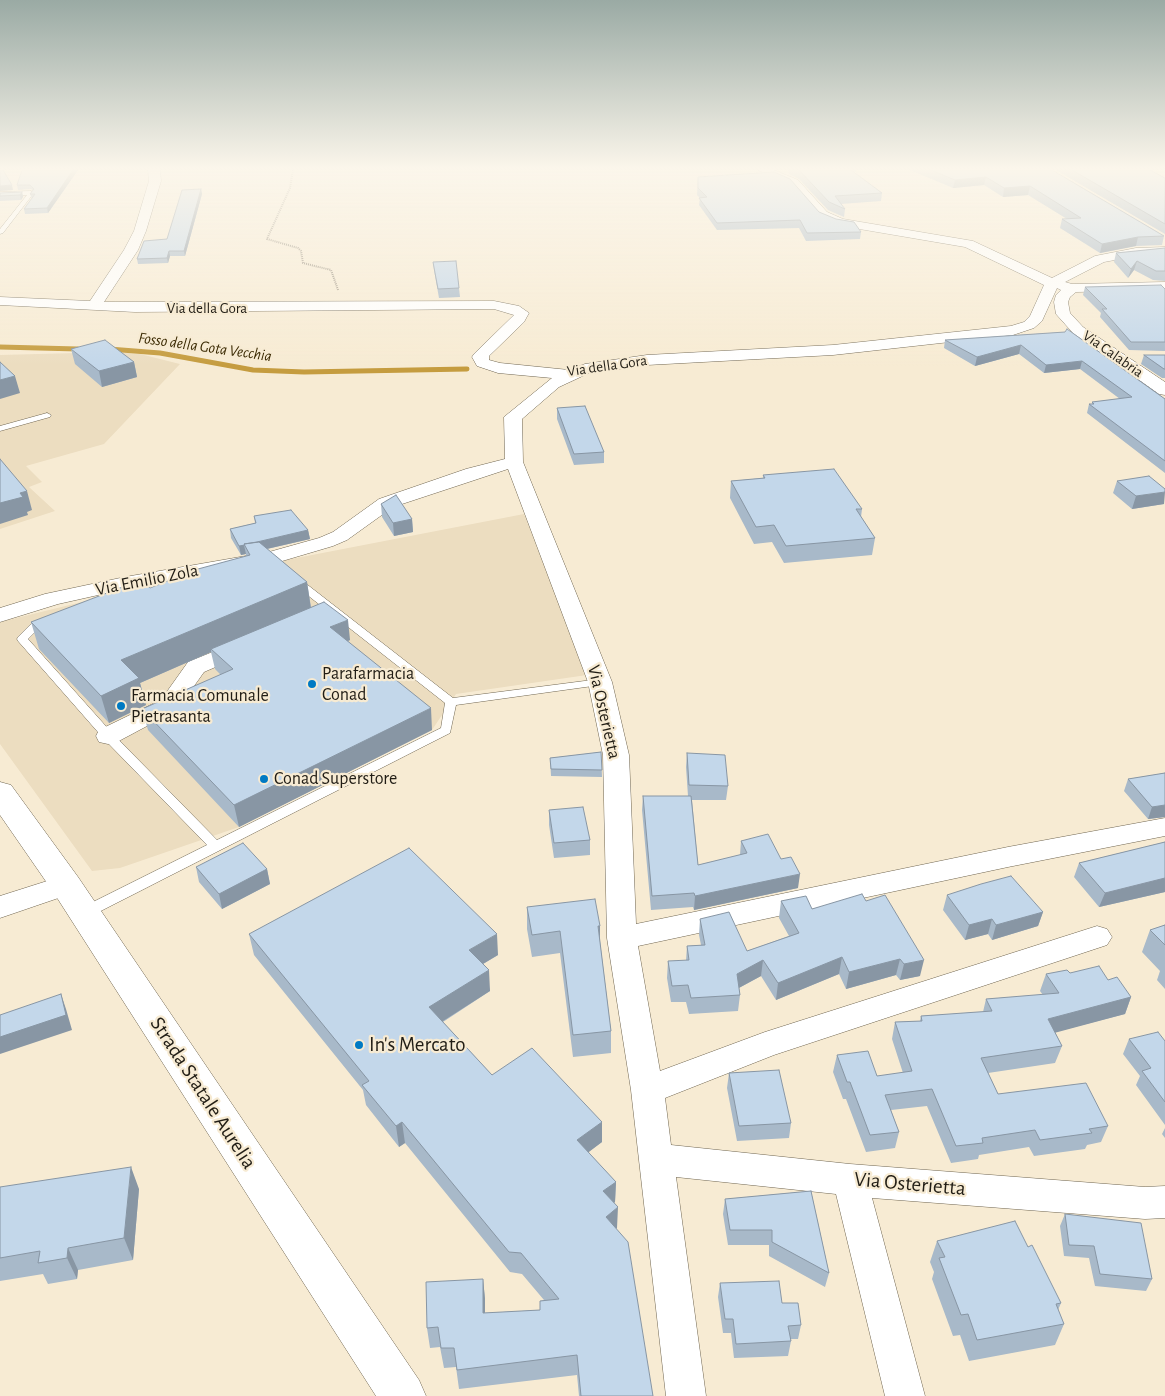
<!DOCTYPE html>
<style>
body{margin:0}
canvas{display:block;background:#f7ebd3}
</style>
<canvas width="1165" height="1396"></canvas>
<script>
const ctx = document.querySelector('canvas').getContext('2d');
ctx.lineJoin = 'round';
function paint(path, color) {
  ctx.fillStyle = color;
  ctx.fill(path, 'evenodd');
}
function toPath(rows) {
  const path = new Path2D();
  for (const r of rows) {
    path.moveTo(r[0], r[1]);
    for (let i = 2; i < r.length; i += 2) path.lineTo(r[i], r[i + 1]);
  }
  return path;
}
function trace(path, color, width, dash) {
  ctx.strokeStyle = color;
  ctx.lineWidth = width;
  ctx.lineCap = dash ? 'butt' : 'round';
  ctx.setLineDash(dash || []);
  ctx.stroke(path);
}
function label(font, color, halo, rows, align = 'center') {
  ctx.font = font + ' "Alegreya Sans",sans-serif';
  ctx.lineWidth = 4.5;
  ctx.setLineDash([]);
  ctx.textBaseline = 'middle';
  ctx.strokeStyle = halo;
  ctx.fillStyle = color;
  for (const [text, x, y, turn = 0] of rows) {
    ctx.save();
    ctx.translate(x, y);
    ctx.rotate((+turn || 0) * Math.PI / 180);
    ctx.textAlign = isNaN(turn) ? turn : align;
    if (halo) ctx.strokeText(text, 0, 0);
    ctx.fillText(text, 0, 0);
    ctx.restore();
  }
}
paint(toPath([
 [116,352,140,354,180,364,104,444,26,466,42,482,29,487,55,511,0,529,0,355],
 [524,514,587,675,456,694,432,730,239,827,120,868,92,871,0,744,0,622,131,590]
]), '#ecddc0');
trace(toPath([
 [0,347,78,349],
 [109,349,160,353,253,370,304,372,467,369]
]), '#c59c3f', 5);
const lane = toPath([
 [31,191,33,194,3,233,0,234,0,229,27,195,0,196,0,192,31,191],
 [47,413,51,415,50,417,0,431,0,426,47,413],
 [296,578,300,579,453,698,600,679,606,682,600,685,456,705,450,733,89,917,84,918,79,917,77,913,79,909,207,845,104,739,18,641,17,639,18,637,32,623,47,619,51,620,52,622,51,624,40,627,28,639,112,733,217,840,441,728,445,703,292,583,291,581,296,578]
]);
const street = toPath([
 [148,170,160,170,161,181,146,231,138,250,104,302,494,301,519,306,529,313,524,322,489,356,489,360,500,363,569,370,585,364,647,355,833,345,1011,326,1024,322,1030,316,1044,285,965,247,836,225,819,218,790,184,758,170,774,170,798,180,827,212,843,219,973,241,1052,278,1095,256,1136,248,1165,247,1165,255,1136,256,1104,262,1065,282,1072,284,1165,282,1165,290,1076,292,1070,297,1068,302,1070,313,1083,327,1165,382,1165,395,1159,394,1073,333,1056,314,1054,302,1056,295,1061,290,1057,288,1042,321,1034,328,1013,335,833,355,647,365,589,373,559,387,522,419,523,462,612,682,629,755,636,924,1008,847,1165,818,1165,836,1008,867,638,946,660,1071,765,1032,1097,926,1107,929,1112,937,1107,945,774,1055,665,1098,671,1145,850,1164,1145,1187,1165,1186,1165,1218,1145,1219,872,1198,925,1396,885,1396,836,1194,676,1177,706,1396,666,1396,631,1090,607,938,603,755,588,682,508,469,393,507,347,540,333,546,272,564,125,589,58,604,0,622,0,608,45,594,125,577,269,552,319,538,333,532,379,499,466,469,505,459,504,417,552,378,498,373,477,366,472,357,474,354,514,315,494,309,135,312,0,305,0,297,90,301,124,250,134,231,149,181,148,170],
 [242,640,250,642,253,647,250,652,204,672,177,710,117,742,108,744,99,742,96,736,99,730,161,700,188,662,242,640],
 [66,875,76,878,80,885,76,892,0,918,0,896,66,875]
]);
const primary = toPath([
 [0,782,11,785,78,877,419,1380,426,1396,376,1396,54,893,0,815,0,782]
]);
trace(lane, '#716752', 1);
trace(street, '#716752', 1);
trace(primary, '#716752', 1);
trace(toPath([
 [293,170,290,188,267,239,298,248,301,251,303,263,331,270,338,290]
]), '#968d7d', 2, [1, 1]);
paint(lane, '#fff');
paint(street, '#fff');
paint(primary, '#fff');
paint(toPath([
 [78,170,48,213,25,214,24,209,32,199,30,194,33,191,31,189,18,190,17,185],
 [788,170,856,170,856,171,853,172,882,193,881,201,841,204,845,209,844,217,828,210,799,179,789,174],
 [910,170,1052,170,1164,236,1162,245,1136,246,1100,253,1060,228,1062,219,1067,219,1028,195,1003,197,984,185,953,188],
 [1056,170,1152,170,1152,171,1165,178,1165,234],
 [698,177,819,212,861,232,860,239,806,241,799,228,717,230,699,205,700,198,697,195],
 [201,189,202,194,185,256,170,256,168,263,138,264,137,259,167,239],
 [22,192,23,197,21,200,0,201,0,193],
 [1165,248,1165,281,1153,280,1134,270,1128,278,1114,262,1116,253],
 [433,262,459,288,460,297,439,298,434,270],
 [1085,287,1165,289,1165,351,1129,350,1100,317,1101,313,1083,295],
 [1065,332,1165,399,1165,473,1087,413,1089,404,1092,404,1092,402,1120,399,1080,369,1044,373,1019,354,975,366,944,348,945,340],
 [71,349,134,362,137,377,102,387,75,364],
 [1144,355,1165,355,1165,378,1162,378,1141,364],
 [557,408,604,452,604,463,574,465,557,419],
 [763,475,862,509,861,517,875,538,872,555,784,563,772,542,754,544,730,498,731,481,763,478],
 [1117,481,1164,504,1132,509,1113,493],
 [381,504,412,519,413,532,394,536,382,517],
 [254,516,308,530,310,539,267,549,307,582,311,607,350,640,348,641,432,730,239,827,148,730,142,709,221,675,215,669,211,652,140,683,146,705,109,723,39,649,31,622,150,588,246,556,246,554,241,555,231,538,230,529,255,523],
 [601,752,602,777,551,776,550,758],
 [687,753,728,786,726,800,692,800,698,865,740,855,741,841,798,888,694,910,693,907,651,910,642,810,643,796,688,796,686,767],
 [1165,773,1165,817,1148,819,1124,791,1128,779],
 [549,810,590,840,590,855,554,858,549,825],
 [1165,842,1165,892,1099,907,1074,877,1079,863],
 [196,867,267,869,270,884,222,909,199,882],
 [947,895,1043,912,1038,926,992,940,988,934,965,940,943,910],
 [781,901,812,909,866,901,920,976,900,980,896,975,846,989,839,974,776,1000,761,976,739,988,740,995,738,1011,689,1014,686,1002,671,1002,667,978,668,961,686,961,687,946,701,945,699,935,700,919,747,951,789,936,779,918],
 [527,907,600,941,611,1031,611,1053,573,1057,560,953,532,957,527,929],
 [1165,925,1165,989,1157,980,1160,971,1142,952,1150,930],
 [249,934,498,955,483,964,490,991,443,1022,492,1075,602,1122,602,1142,588,1152,616,1182,615,1202,614,1203,617,1228,616,1229,653,1396,579,1396,577,1375,459,1389,456,1367,444,1368,440,1347,430,1348,427,1328,483,1279,485,1299,485,1313,540,1310,540,1301,544,1300,522,1274,510,1272,405,1143,399,1147,366,1105,363,1090,254,955],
 [1070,973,1108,980,1131,997,1125,1014,1055,1032,1062,1046,1055,1063,988,1073,998,1094,1108,1126,1101,1142,1087,1145,1085,1149,1034,1156,1029,1147,979,1155,978,1159,951,1163,927,1106,891,1110,899,1132,895,1148,866,1152,846,1099,843,1099,833,1072,837,1055,877,1076,903,1073,892,1039,895,1022,920,1021,921,1016,983,1012,986,999,1043,995,1040,991,1046,974],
 [1129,1039,1165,1041,1165,1125,1136,1085,1140,1076,1123,1054],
 [729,1073,791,1123,789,1138,737,1141,727,1088],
 [1165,1128,1165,1138,1162,1134],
 [0,1187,139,1189,133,1260,78,1270,77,1279,48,1284,43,1274,0,1281],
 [811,1191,829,1273,825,1287,769,1256,769,1245,728,1245,723,1214,725,1199],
 [1065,1214,1152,1279,1146,1291,1095,1286,1089,1258,1064,1256,1060,1226],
 [937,1241,1028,1247,1061,1303,1058,1310,1064,1324,1055,1345,969,1361,960,1335,953,1336,932,1279,934,1272,930,1262],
 [720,1283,782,1303,801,1325,798,1339,791,1339,791,1341,788,1356,734,1358,731,1333,723,1333,718,1297]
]), '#a8b9c9');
paint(toPath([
 [73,170,78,170,48,213,47,208],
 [986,177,984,185,953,188,955,180],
 [12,185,13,190,0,191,0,186],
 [1030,186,1028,195,1003,197,1004,188],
 [201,189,202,194,185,256,184,251],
 [22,192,23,197,21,200,20,195],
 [1138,237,1136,246,1100,253,1102,244],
 [169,251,170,256,168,263,167,258],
 [1137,261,1134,270,1128,278,1131,269],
 [1021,345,1019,354,975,366,977,357],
 [1082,361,1080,369,1044,373,1046,365],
 [134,362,137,377,102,387,99,371],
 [15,376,20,393,0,399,0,380],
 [27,491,32,510,27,512,28,515,0,524,0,503,20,493],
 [1165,492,1164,504,1132,509,1136,496],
 [412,519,413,532,394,536,393,523],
 [308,530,310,539,249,553,245,545],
 [244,545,246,554,241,555,239,546],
 [307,582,311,609,211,649,211,652,140,683,146,705,109,723,101,696,121,660],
 [348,620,350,640,333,648,330,627],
 [431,708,432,730,239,827,234,805],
 [1165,805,1165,817,1148,819,1152,807],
 [267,869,270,884,222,909,219,894],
 [800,874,798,888,694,910,695,896],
 [1165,878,1165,892,1099,907,1105,893],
 [1043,912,1038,926,992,940,996,925],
 [992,919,988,934,965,940,969,925],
 [598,926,600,926,600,948],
 [497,934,498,955,471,971,469,950],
 [842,957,839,974,776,1000,778,983],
 [900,959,896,975,846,989,849,972],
 [763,960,761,976,735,990,737,974],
 [924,960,920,976,900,980,904,964],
 [489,970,490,991,432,1028,429,1007],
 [61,994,66,1009,72,1030,0,1054,0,1037],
 [1131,997,1125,1014,1043,1036,1048,1019],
 [402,1122,405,1143,399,1147,396,1126],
 [602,1122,602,1142,577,1161,577,1140],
 [131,1167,139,1189,133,1260,124,1238],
 [616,1182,615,1202,603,1212,603,1191],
 [618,1207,617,1228,605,1238,606,1217],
 [68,1248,78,1270,77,1279,67,1258],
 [483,1279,485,1299,485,1333,483,1313]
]), '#8896a4');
const building = toPath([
 [0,170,3,170,12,185,0,186,0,170],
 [22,170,73,170,47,208,24,209,35,194,30,194,34,189,30,185,17,185,22,170],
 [799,170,851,170,882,193,835,196,845,209,829,202,799,170],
 [931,170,1052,170,1164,236,1138,237,1102,244,1062,219,1081,218,1030,186,1004,188,986,177,955,180,931,170],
 [1072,170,1150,170,1165,178,1165,224,1072,170],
 [774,172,790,179,819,212,836,219,854,222,861,232,807,233,800,220,717,223,699,198,707,197,698,188,698,177,774,172],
 [201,189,184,251,169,251,167,258,137,259,144,241,167,239,182,190,201,189],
 [22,192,20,195,0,196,0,193,22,192],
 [1165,248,1165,271,1156,271,1137,261,1131,269,1116,253,1165,248],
 [456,261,459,288,438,289,433,262,456,261],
 [1161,285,1165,289,1165,342,1131,342,1102,309,1107,309,1085,287,1161,285],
 [1067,329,1165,399,1165,461,1089,404,1094,404,1092,402,1132,397,1082,361,1046,365,1021,345,977,357,945,340,1065,332,1067,329],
 [105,340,134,362,99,371,71,349,105,340],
 [1144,355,1165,355,1165,369,1164,369,1144,355],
 [0,362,15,376,0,380,0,362],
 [585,406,604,452,574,454,557,408,585,406],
 [0,459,27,491,20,493,23,497,0,503,0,459],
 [834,469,862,509,856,509,875,538,786,546,774,525,756,527,731,481,765,478,763,475,834,469],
 [1149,476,1165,489,1165,492,1136,496,1117,481,1149,476],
 [396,495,412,519,393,523,381,504,396,495],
 [291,510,308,530,257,542,244,544,245,545,239,546,230,529,256,523,254,516,291,510],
 [259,542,307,582,121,660,139,678,101,696,31,622,141,580,150,588,198,569,250,555,244,544,259,542],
 [324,602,348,620,330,627,431,708,234,805,142,709,233,669,211,649,324,602],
 [601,752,602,770,551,769,550,758,601,752],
 [687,753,725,755,728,786,689,785,687,753],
 [1165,773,1165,805,1152,807,1128,779,1165,773],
 [643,796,691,796,698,865,747,853,741,841,768,834,781,859,791,857,800,874,695,896,694,893,652,896,643,796],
 [583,807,590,840,554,843,549,810,583,807],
 [1165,842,1165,878,1105,893,1079,863,1165,842],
 [243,843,267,869,219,894,196,867,243,843],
 [409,848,497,934,469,950,489,970,429,1007,492,1075,532,1048,602,1122,577,1140,616,1182,603,1191,618,1207,606,1217,628,1242,653,1396,581,1396,577,1355,457,1370,454,1348,441,1348,438,1327,427,1328,426,1282,483,1279,483,1313,540,1310,540,1301,559,1299,521,1253,509,1252,402,1122,396,1126,362,1085,369,1081,249,934,409,848],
 [1011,876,1043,912,996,925,992,919,969,925,947,895,981,884,1011,876],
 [862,894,866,901,885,895,924,960,904,964,900,959,849,972,842,957,778,983,763,960,737,974,740,995,691,998,688,985,672,986,668,961,689,960,687,946,705,945,700,919,729,912,747,951,799,933,781,901,806,896,812,909,862,894],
 [595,899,600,926,598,926,611,1031,573,1035,560,931,532,935,527,907,595,899],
 [1165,925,1165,945,1150,930,1165,925],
 [1099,966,1108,980,1117,977,1131,997,1048,1019,1062,1046,981,1058,998,1094,1086,1083,1108,1126,1089,1129,1092,1133,1040,1140,1035,1130,982,1138,983,1143,956,1146,932,1089,885,1095,899,1132,870,1135,850,1082,847,1082,837,1055,868,1051,877,1076,912,1071,895,1022,922,1021,921,1016,992,1011,986,999,1059,993,1046,974,1067,970,1070,973,1099,966],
 [61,994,66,1015,0,1037,0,1015,61,994],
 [1158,1032,1165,1041,1165,1102,1142,1071,1151,1068,1129,1039,1158,1032],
 [779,1070,791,1123,739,1126,729,1073,779,1070],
 [131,1167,124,1238,68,1248,67,1258,38,1263,40,1251,0,1258,0,1187,131,1167],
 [811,1191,829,1273,772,1242,772,1230,730,1230,725,1199,811,1191],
 [1065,1214,1141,1223,1152,1279,1100,1274,1094,1246,1069,1245,1065,1214],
 [1015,1221,1028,1247,1032,1245,1061,1303,1056,1304,1064,1324,977,1340,968,1314,961,1315,939,1258,945,1257,937,1241,1015,1221],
 [779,1281,782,1303,798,1303,801,1325,788,1326,791,1341,736,1344,733,1319,725,1319,720,1283,779,1281]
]);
paint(building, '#c3d7ea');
trace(building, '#8896a4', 1);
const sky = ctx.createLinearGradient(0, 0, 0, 366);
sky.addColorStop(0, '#9aaaa4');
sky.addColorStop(0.46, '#fbf6eb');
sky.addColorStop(1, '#fbf6eb00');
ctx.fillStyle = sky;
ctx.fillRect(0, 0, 1165, 366);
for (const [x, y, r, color] of [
 [312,684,5,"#007ac3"],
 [121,706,5,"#007ac3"],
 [264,779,5,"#007ac3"],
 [359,1045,5,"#007ac3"]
]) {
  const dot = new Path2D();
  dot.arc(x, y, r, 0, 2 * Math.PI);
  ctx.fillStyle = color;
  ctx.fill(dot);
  trace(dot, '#f7ebd3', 2);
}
label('15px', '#211d15', '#f7ebd3', [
 ["Via della Gora",207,308],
 ["Via Calabria",1113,354,35],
 ["Via della Gora",607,366,-8]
]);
label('italic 16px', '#392800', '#f7ebd3', [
 ["Fosso della Gota Vecchia",205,347,8]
]);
label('18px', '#211d15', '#f7ebd3', [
 ["Via Emilio Zola",147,580,-11],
 ["Via Osterietta",604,712,77]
]);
label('18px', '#211d15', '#f7ebd3', [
 ["Parafarmacia",322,674],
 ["Conad",322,695],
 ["Farmacia Comunale",131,696],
 ["Pietrasanta",131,717],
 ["Conad Superstore",274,779]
], 'left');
label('21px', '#211d15', '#f7ebd3', [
 ["In's Mercato",369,1045]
], 'left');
label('21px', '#211d15', '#f7ebd3', [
 ["Strada Statale Aurelia",203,1093,57],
 ["Via Osterietta",910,1184,5]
]);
</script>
